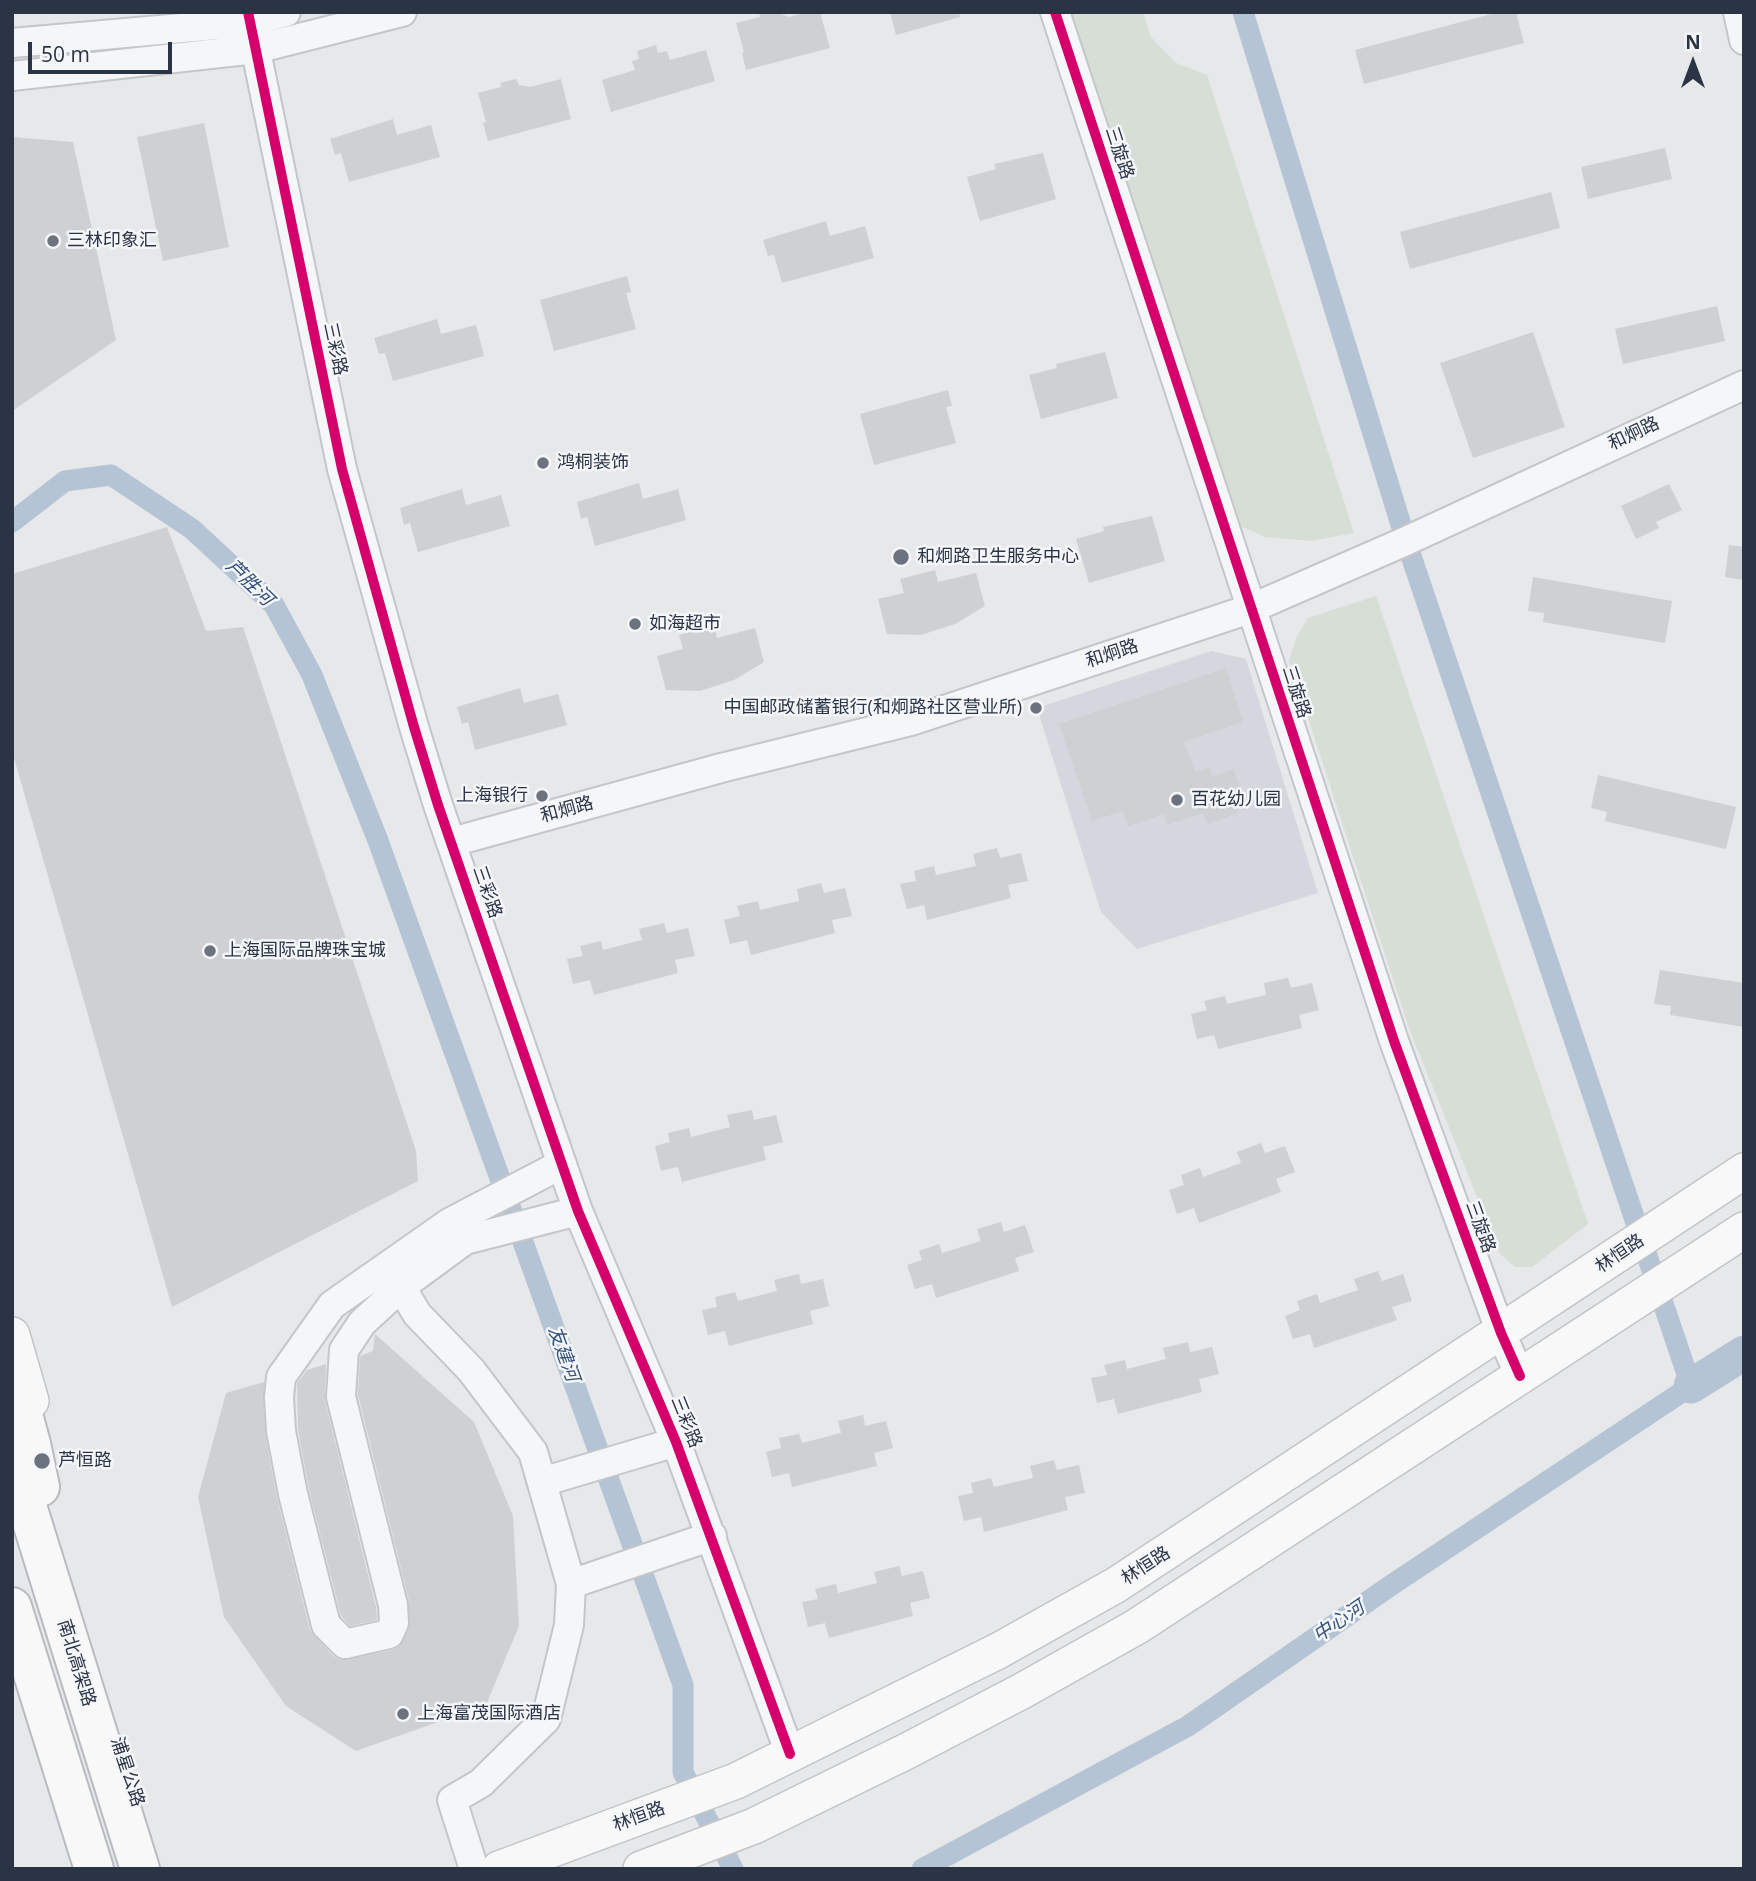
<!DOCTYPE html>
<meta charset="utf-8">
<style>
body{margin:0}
#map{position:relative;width:1756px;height:1881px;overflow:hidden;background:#e6e8ea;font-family:"Open Sans",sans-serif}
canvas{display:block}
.frame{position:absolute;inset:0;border:14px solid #2b3445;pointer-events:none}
.north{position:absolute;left:1658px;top:28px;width:70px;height:70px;-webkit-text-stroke:5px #f4f6f9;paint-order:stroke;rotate:0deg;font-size:19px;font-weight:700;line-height:28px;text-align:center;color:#2b3445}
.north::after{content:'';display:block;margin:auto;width:24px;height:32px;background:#2b3445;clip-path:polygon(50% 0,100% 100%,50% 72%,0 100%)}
.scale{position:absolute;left:28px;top:42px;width:144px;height:32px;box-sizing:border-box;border:4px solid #2b3445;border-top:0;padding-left:9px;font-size:21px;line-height:24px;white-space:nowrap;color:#2b3445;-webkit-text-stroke:5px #f4f6f9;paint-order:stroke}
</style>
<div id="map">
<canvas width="1756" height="1881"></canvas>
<div class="frame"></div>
<div class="north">N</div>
<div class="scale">50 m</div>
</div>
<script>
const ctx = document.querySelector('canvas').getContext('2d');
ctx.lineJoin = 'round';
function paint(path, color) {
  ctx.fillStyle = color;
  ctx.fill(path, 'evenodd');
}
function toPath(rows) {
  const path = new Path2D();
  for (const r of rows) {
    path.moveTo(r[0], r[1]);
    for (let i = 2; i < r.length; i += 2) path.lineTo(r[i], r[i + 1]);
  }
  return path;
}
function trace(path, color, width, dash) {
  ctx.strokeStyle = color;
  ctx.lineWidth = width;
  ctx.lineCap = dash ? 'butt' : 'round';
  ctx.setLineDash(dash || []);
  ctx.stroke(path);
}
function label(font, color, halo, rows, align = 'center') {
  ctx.font = font + ' "Open Sans","Noto Sans SC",sans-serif';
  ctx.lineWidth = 5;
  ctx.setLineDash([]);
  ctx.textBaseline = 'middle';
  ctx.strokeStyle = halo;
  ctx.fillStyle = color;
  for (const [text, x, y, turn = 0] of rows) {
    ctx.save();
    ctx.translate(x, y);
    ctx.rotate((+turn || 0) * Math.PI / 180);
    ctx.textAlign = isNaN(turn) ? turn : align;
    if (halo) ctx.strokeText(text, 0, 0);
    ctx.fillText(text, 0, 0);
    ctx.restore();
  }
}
paint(toPath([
 [1211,651,1246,659,1318,893,1137,949,1101,912,1037,708]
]), '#d4d7dd');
paint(toPath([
 [1071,12,1143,12,1151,37,1176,63,1207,75,1354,533,1311,541,1265,537,1239,525],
 [1376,596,1588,1224,1532,1267,1515,1267,1500,1254,1409,1028,1289,660,1297,636,1308,618]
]), '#d6ded6');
trace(toPath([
 [12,522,65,481,111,475,192,529,274,605,312,675,377,838,683,1685,683,1772,733,1869],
 [922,1869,1188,1726,1393,1584,1691,1386,1406,541,1243,12]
]), '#b4c4d5', 21);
trace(toPath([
 [1691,1386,1744,1353]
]), '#b4c4d5', 35);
paint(toPath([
 [759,12,776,12,789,17,807,12,820,12,830,48,746,70,742,53,744,52,736,23,760,17],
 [890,12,959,12,960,17,896,35],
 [1499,12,1516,12,1524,43,1364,84,1355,50],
 [656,45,658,53,667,51,670,60,706,50,715,81,611,112,602,80,635,70,632,61,639,59,637,51],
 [516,79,519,85,530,87,561,79,571,119,488,141,483,123,486,122,478,93,501,87,500,83],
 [393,119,397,135,431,125,440,157,349,182,341,153,335,155,330,139],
 [204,123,229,247,163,261,137,137],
 [12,137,73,142,116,340,12,411],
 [1665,148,1672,179,1588,199,1581,167],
 [1043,153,1056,199,980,221,967,177,996,169,994,164],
 [1551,192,1560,228,1410,269,1400,232],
 [826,221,830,236,865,226,874,258,782,283,774,255,768,256,763,240],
 [627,276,631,292,626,293,636,329,554,351,540,300],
 [1717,306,1725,341,1623,364,1615,329],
 [437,319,441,334,476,325,484,356,393,381,385,353,379,354,374,338],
 [1533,332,1565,427,1473,458,1440,363],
 [1105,352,1118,398,1041,419,1029,375,1057,368,1056,364],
 [948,390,952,406,946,407,956,443,874,465,860,414],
 [639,483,643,499,678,489,686,520,595,546,587,517,581,519,577,502],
 [1669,484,1682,510,1656,522,1659,528,1636,539,1621,506],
 [462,489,466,505,501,495,510,526,418,552,410,523,404,525,400,508],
 [1152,516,1165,561,1089,583,1076,539,1104,531,1103,527],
 [167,527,206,631,243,627,416,1151,418,1181,172,1307,12,751,12,574],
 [1729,545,1744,547,1744,580,1725,577],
 [935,570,938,582,976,573,985,606,955,624,921,635,887,634,878,599,904,593,900,579],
 [1533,577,1672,601,1665,643,1543,622,1544,613,1528,611],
 [714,626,717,638,755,628,764,662,734,680,700,691,666,690,657,656,683,649,679,635],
 [1226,668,1243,722,1184,742,1195,771,1210,767,1213,776,1234,769,1242,794,1234,797,1239,813,1207,824,1203,813,1167,825,1164,814,1128,826,1123,811,1092,821,1059,724],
 [520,688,524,703,558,694,567,725,475,750,468,722,462,724,457,707],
 [1598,775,1736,807,1726,849,1605,821,1607,812,1591,808],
 [997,848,1000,858,1021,853,1028,881,1008,885,1011,898,927,920,924,905,907,909,900,884,916,881,914,871,934,866,936,875,976,866,973,854],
 [821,883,824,893,845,888,852,916,832,920,835,933,751,955,747,940,730,944,724,920,740,916,737,906,758,901,760,910,799,901,797,889],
 [664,923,667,933,688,928,695,956,675,960,678,973,594,995,590,980,573,984,567,959,583,956,580,946,601,941,603,950,642,940,639,929],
 [1660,970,1744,983,1744,1027,1670,1015,1671,1006,1654,1004],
 [1288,978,1291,988,1312,983,1319,1010,1299,1015,1302,1028,1218,1049,1214,1035,1197,1039,1191,1014,1207,1010,1204,1001,1225,996,1227,1004,1266,995,1264,983],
 [752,1110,754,1120,776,1115,783,1142,763,1147,766,1160,682,1182,678,1167,661,1171,655,1146,670,1142,668,1133,689,1128,691,1137,730,1127,727,1115],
 [1261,1143,1265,1153,1285,1146,1295,1172,1276,1179,1281,1192,1199,1223,1194,1208,1177,1214,1169,1190,1184,1185,1181,1175,1200,1168,1203,1177,1241,1163,1237,1152],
 [1001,1222,1004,1232,1025,1225,1034,1252,1015,1258,1019,1271,936,1298,932,1284,915,1289,907,1265,922,1260,919,1251,939,1244,942,1253,981,1241,977,1229],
 [1378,1271,1382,1281,1403,1274,1412,1301,1392,1307,1397,1320,1314,1348,1310,1334,1293,1339,1285,1316,1300,1310,1297,1301,1317,1294,1320,1303,1358,1290,1354,1279],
 [799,1274,801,1284,823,1279,829,1306,810,1311,813,1324,729,1346,725,1331,708,1335,702,1310,717,1307,715,1297,735,1292,738,1301,777,1291,774,1280],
 [375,1334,474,1422,513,1516,519,1626,486,1705,356,1751,286,1706,224,1617,198,1497,226,1393,264,1382,265,1434,277,1498,310,1630,333,1656,341,1660,393,1650,400,1646,409,1629,409,1601,358,1395,360,1356,373,1351],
 [1188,1342,1190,1352,1212,1347,1219,1374,1199,1379,1202,1392,1118,1414,1114,1399,1097,1403,1091,1378,1107,1375,1104,1365,1125,1360,1127,1369,1166,1359,1163,1348],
 [326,1364,325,1401,376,1607,377,1620,350,1626,341,1616,309,1490,298,1429,297,1383,307,1370],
 [863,1415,865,1426,886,1421,893,1448,874,1453,877,1466,792,1487,789,1473,772,1477,766,1452,781,1448,779,1438,799,1434,802,1443,841,1433,838,1421],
 [1054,1460,1057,1470,1079,1465,1085,1493,1065,1497,1068,1510,984,1532,981,1517,964,1521,958,1496,973,1493,971,1483,991,1478,994,1487,1033,1478,1030,1466],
 [899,1566,902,1576,923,1571,930,1598,910,1603,913,1616,829,1638,825,1623,808,1627,802,1602,818,1599,815,1589,836,1584,838,1593,877,1583,874,1572]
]), '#ced0d3');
const minor = toPath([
 [248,12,342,469,414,727,438,805,578,1211,676,1442,790,1754],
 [1055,12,1394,1041,1501,1333,1520,1376],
 [1738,12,1744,40],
 [12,43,250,22,286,12],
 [12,76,256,49,402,12],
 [452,842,721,768,911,721,1250,609,1406,541,1744,385],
 [562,1164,449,1223,332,1305,281,1377,279,1397,281,1431,293,1494,326,1625,345,1644,389,1634,394,1623,393,1605,341,1397,344,1350,362,1323,401,1287,465,1240,578,1211],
 [401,1287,417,1314,471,1370,533,1452,571,1584,569,1625,546,1719,481,1783,452,1800,474,1869],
 [542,1482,676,1442],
 [571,1584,712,1536]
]);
const major = toPath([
 [12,1335,31,1401],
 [499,1869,736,1781,998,1651,1116,1585,1744,1171],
 [641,1869,754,1826,907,1751,1022,1691,1136,1627,1744,1230]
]);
const highway = toPath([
 [12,1374,31,1444,40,1487],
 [12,1458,140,1869],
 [12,1607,94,1869]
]);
trace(minor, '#c4c6c8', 32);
trace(major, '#c2c5c8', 38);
trace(highway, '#b8bbbf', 42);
trace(minor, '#f5f6f7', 28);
trace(major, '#f8f8f8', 35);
trace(highway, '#f8f8f8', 38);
trace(toPath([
 [248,12,342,469,414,727,438,805,578,1211,676,1442,790,1754],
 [1055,12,1394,1041,1501,1333,1520,1376]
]), '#d6006c', 10);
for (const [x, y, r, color] of [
 [53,241,7,"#6c737f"],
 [543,463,7,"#6c737f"],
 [901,557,9,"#6c737f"],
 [635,624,7,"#6c737f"],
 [1036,708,7,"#6c737f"],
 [542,796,7,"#6c737f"],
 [1177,800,7,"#6c737f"],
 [210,951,7,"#6c737f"],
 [42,1461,9,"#6c737f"],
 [403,1714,7,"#6c737f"]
]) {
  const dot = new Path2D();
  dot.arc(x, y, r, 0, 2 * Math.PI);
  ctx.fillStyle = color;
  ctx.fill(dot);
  trace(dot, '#f4f6f9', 2.5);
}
label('18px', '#2b3445', '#f4f6f9', [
 ["三旋路",1119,153,72],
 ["三彩路",335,349,78],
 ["和炯路",1634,434,-25],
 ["和炯路",1112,654,-18],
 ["三旋路",1296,692,72],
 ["和炯路",567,810,-15],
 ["三彩路",487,892,71],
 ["三旋路",1480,1227,70],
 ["林恒路",1620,1254,-34],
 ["三彩路",686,1422,68],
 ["林恒路",1146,1566,-33],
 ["南北高架路",76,1663,73],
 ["浦星公路",127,1772,72],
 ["林恒路",639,1817,-20]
]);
label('18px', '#2b3445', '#f4f6f9', [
 ["三林印象汇",67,241],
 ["鸿桐装饰",557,463],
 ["和炯路卫生服务中心",917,557],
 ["如海超市",649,624],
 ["中国邮政储蓄银行(和炯路社区营业所)",1022,708,"right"],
 ["上海银行",528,796,"right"],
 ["百花幼儿园",1191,800],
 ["上海国际品牌珠宝城",224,951],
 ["芦恒路",58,1461],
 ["上海富茂国际酒店",417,1714]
], 'left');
label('italic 19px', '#34527a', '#f4f6f9', [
 ["芦胜河",249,583,44],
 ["友建河",563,1354,70],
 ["中心河",1339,1622,-34]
]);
</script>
